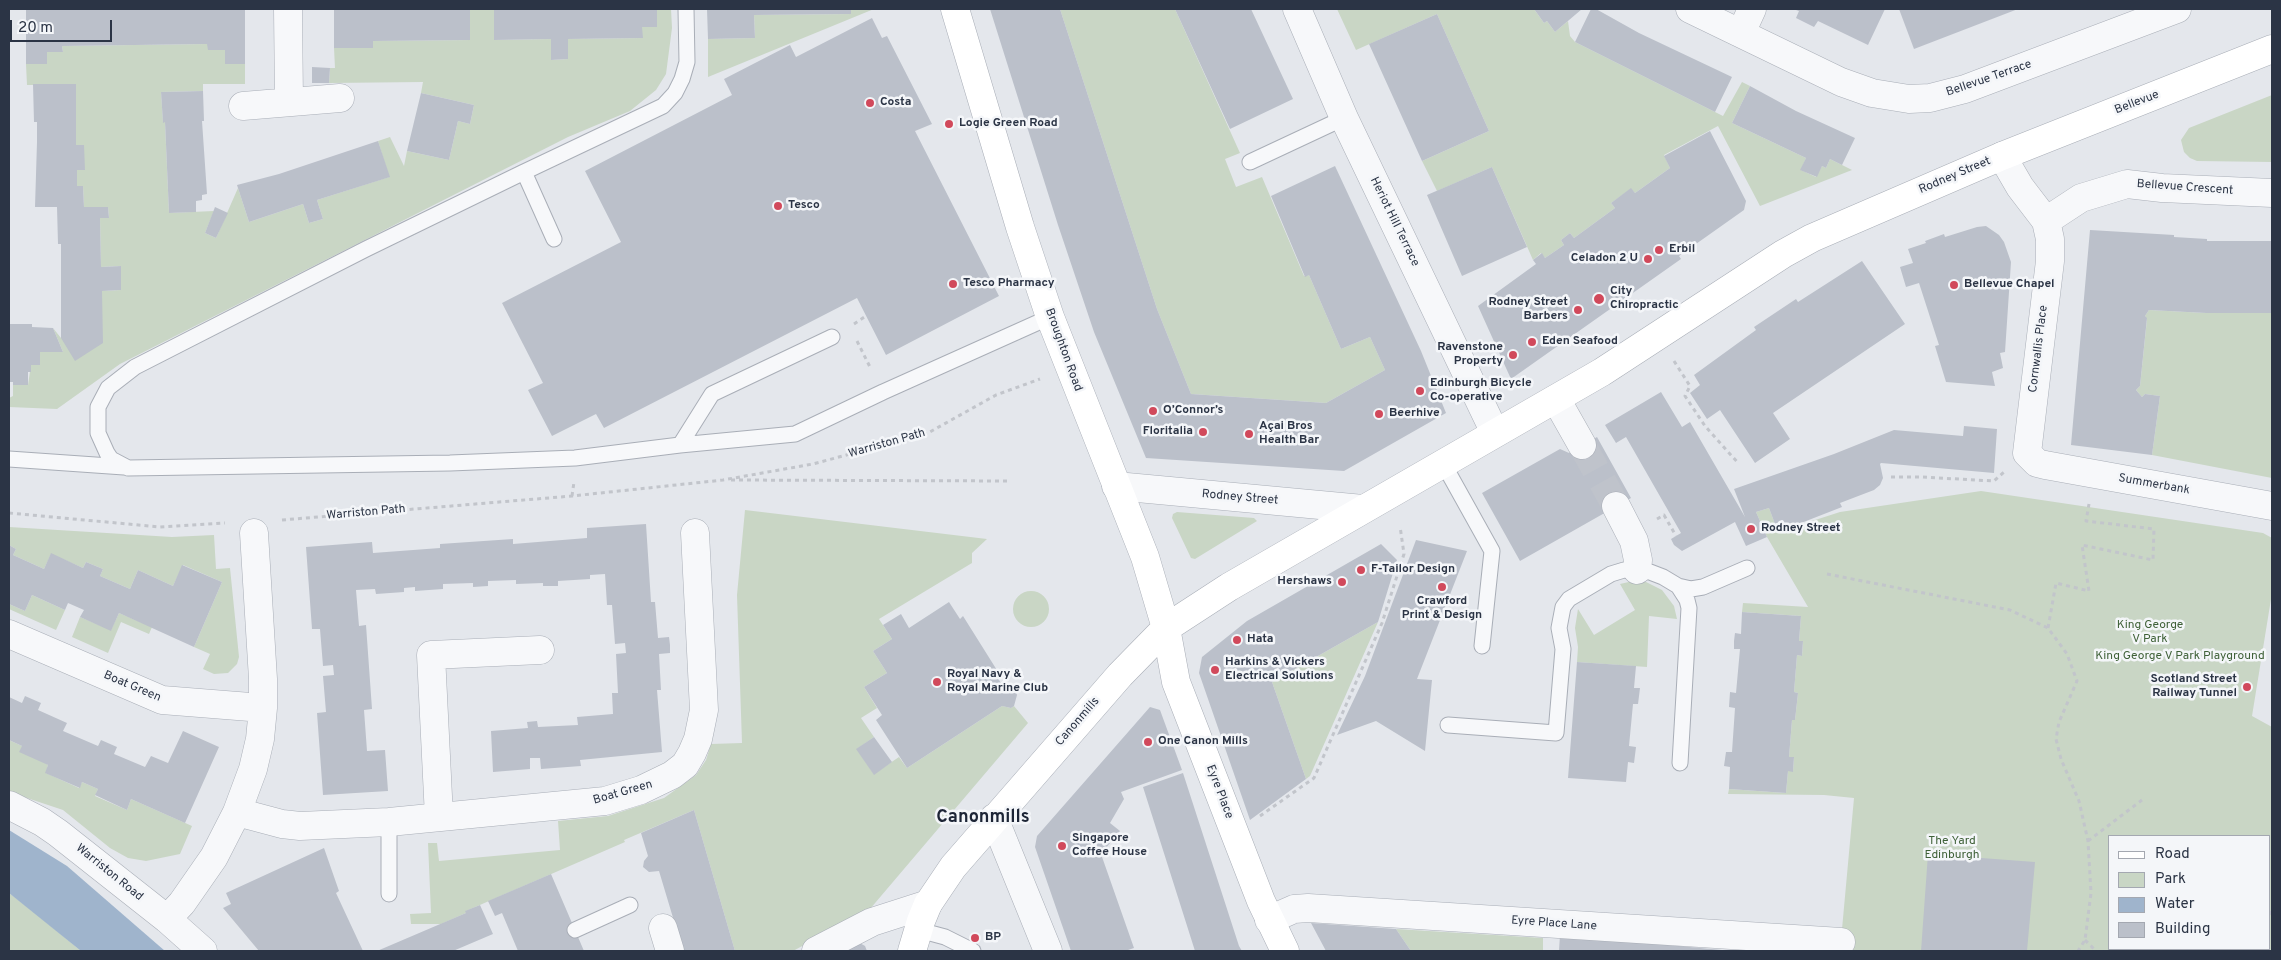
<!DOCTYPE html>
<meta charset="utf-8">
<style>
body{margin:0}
#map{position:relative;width:2281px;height:960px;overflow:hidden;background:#e4e7ec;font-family:Overpass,sans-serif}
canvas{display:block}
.frame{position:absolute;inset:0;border:10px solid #2b3445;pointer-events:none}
.legend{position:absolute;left:2108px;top:835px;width:162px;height:115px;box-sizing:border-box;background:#f4f6f9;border:1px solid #a4a8b1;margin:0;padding:6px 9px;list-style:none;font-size:15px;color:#2b3445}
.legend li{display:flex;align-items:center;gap:10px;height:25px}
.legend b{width:25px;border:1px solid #a4a8b1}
.scale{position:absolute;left:10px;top:20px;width:102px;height:22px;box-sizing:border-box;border:2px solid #2b3445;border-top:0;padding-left:6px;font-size:15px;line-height:18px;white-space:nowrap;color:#2b3445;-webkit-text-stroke:4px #f4f6f9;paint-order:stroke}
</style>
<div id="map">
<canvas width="2281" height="960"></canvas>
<div class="frame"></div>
<ul class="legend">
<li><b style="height:6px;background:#fff"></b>Road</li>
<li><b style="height:14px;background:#c9d6c5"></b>Park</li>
<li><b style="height:14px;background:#9fb4cc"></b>Water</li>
<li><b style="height:14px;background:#bbc0ca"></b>Building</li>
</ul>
<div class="scale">20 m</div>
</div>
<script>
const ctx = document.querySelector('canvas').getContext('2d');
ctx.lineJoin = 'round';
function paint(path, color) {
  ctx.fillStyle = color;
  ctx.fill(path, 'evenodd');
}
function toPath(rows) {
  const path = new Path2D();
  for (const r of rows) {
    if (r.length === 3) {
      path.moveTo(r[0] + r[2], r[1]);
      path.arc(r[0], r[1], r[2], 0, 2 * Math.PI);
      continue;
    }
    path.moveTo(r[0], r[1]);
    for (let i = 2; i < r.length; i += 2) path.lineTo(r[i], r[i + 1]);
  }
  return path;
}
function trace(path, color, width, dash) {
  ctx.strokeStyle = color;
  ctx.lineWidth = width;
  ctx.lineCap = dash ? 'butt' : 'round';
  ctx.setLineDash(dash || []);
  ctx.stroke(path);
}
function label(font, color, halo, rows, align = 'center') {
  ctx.font = font + ' Overpass,sans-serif';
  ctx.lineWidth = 5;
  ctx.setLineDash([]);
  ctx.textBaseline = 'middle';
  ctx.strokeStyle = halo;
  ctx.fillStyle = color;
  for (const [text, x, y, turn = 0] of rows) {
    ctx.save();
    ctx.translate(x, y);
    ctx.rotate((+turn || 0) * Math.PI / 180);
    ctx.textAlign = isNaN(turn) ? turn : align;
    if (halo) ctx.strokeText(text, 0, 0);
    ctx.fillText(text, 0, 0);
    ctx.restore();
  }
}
paint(toPath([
 [470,9,494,9,494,40,551,39,551,60,568,59,568,39,642,38,642,27,657,27,657,9,671,9,672,28,666,74,656,90,630,111,568,137,120,364,57,409,9,407,9,398,13,396,13,385,28,385,31,365,40,365,40,352,63,352,53,328,61,338,102,291,121,290,121,266,101,267,100,218,109,218,108,207,84,207,83,186,77,186,77,170,85,170,76,145,76,85,27,85,26,64,47,52,63,52,62,46,207,44,225,50,226,64,245,64,245,84,203,84,203,91,161,92,163,122,165,122,169,213,214,211,205,233,216,238,238,188,249,222,303,204,309,223,323,219,317,200,389,177,378,141,390,137,404,166,407,151,449,160,458,121,470,124,474,105,421,93,423,82,329,83,330,68,335,68,334,48,373,48,373,41,470,40],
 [851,9,874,9,708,77,708,39,755,38,754,15,851,14],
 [1060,9,1175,9,1240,153,1225,159,1236,187,1262,177,1304,276,1309,275,1341,349,1370,337,1385,370,1326,403,1191,394,1157,309],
 [1337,9,1534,9,1544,23,1547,21,1555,32,1568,21,1570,36,1575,42,1723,116,1742,82,1750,86,1732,123,1806,158,1801,170,1816,177,1822,166,1826,168,1830,159,1852,170,1760,206,1718,126,1664,155,1670,168,1635,193,1631,189,1611,203,1615,208,1574,238,1570,233,1561,240,1564,245,1545,258,1541,253,1533,260,1492,167,1437,191,1422,161,1489,131,1437,14,1356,50],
 [2272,95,2272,162,2197,161,2190,158,2184,152,2181,140,2189,128],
 [2149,310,2206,313,2272,313,2272,478,2152,455,2160,396,2145,394,2142,397,2136,390,2140,386,2147,319,2145,316],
 [1981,491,2263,533,2272,538,2272,593,2252,716,2272,727,2272,951,1840,951,1854,798,1824,795,1728,794,1729,789,1786,793,1788,771,1793,771,1794,758,1789,757,1792,720,1795,720,1798,693,1794,692,1797,655,1802,656,1803,642,1799,641,1801,616,1742,612,1743,603,1808,607,1767,537,1756,512,1769,508,1778,532,1840,512],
 [2110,836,2270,836,2270,949,2110,949],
 [745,510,987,539,972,553,972,563,879,619,892,639,873,651,887,673,864,687,877,708,861,718,874,737,857,749,874,774,899,757,907,768,1002,706,1011,708,1014,706,1028,723,870,909,793,951,735,951,694,810,624,840,625,842,466,911,466,913,441,924,411,924,410,914,431,913,428,843,437,843,439,861,560,850,558,821,608,816,664,798,696,775,706,760,711,744,742,743,737,595],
 [1177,512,1254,518,1257,521,1195,559,1191,558,1172,518,1173,514],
 [9,527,172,537,214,535,216,569,230,568,239,657,237,664,228,673,214,674,203,669,210,654,194,647,222,582,183,565,173,586,138,570,130,589,100,576,103,569,86,562,83,568,51,554,44,569,13,555,16,549,9,545],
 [1633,581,1646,582,1662,590,1674,606,1677,619,1649,616,1647,667,1577,662,1578,647,1575,628,1578,609,1594,635,1635,610,1620,584],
 [1031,609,18],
 [32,595,65,610,56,630,9,609,9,604,25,611],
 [119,613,152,627,149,634,121,622,108,653,72,637,80,617,111,630],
 [1378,622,1310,776,1306,779,1272,682],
 [9,740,22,746,48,765,46,773,79,788,82,782,98,789,95,796,127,810,131,799,192,826,180,854,146,861,128,858,110,848,63,810,9,792],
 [9,893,34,912,81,951,9,951],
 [1396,929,1543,938,1543,951,1411,951]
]), '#c9d6c5');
paint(toPath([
 [9,830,67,866,165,951,81,951,9,893]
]), '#9fb4cc');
paint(toPath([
 [26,9,63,9,65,10,245,9,245,64,225,64,225,50,208,50,207,44,62,46,63,52,47,52,47,64,26,64],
 [334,9,470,9,470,40,373,41,373,48,334,48],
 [494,9,657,9,657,27,642,27,643,38,568,39,568,59,551,60,551,39,494,40],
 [707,9,851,9,851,14,754,15,755,38,708,39],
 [990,9,1060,9,1157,309,1191,394,1326,403,1385,370,1370,337,1341,349,1309,275,1305,277,1271,196,1335,166,1421,351,1446,413,1344,471,1146,458,1094,332,1058,225],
 [1175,9,1251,9,1293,99,1230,129],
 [1534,9,1582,9,1555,32,1547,21,1544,23],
 [1591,9,1596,9,1639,33,1732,77,1715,112,1575,42],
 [1793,9,1885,9,1868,45,1818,21,1814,27,1796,18,1799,11],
 [1899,9,2018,9,1914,49],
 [1437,14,1489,131,1422,161,1369,44],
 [872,18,882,38,887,36,932,124,915,131,999,296,886,355,857,298,604,428,596,414,552,436,528,390,543,383,502,303,621,242,585,171,732,95,724,79,790,45,796,57],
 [312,67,330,68,329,83,312,83],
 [33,84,76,84,76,145,84,145,85,170,77,170,77,186,83,186,84,207,108,207,109,218,100,218,101,267,121,266,121,290,102,291,103,343,75,361,61,338,61,244,58,244,57,207,35,207,37,142,37,122,34,122],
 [1750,86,1796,111,1855,138,1842,165,1830,159,1826,168,1822,166,1817,177,1800,170,1806,158,1732,123],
 [203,91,204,121,202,121,207,194,202,195,202,200,196,201,196,212,169,213,165,122,163,123,161,92],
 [421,93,474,105,470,124,458,121,449,160,407,151],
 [1710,131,1746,201,1744,210,1679,256,1681,259,1511,379,1478,306,1536,264,1533,260,1542,253,1545,258,1564,245,1561,240,1570,233,1574,238,1615,208,1611,203,1631,188,1635,193,1670,168,1664,156],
 [378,141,390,177,317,200,323,219,309,223,303,204,249,222,237,185,279,174],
 [1492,167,1527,247,1462,276,1427,195],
 [215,207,228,213,216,238,205,233],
 [1986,226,1999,235,2004,242,2011,262,2005,352,2000,353,2003,368,1992,372,1995,386,1946,382,1935,346,1939,345,1919,283,1906,287,1900,267,1913,263,1908,249,1926,243,1925,241,1944,234,1945,237,1977,227],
 [2090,230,2174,235,2174,237,2207,239,2207,241,2272,241,2272,313,2206,313,2149,310,2145,316,2147,318,2140,386,2136,390,2142,397,2145,394,2160,396,2152,455,2071,445],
 [1862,261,1905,324,1773,413,1790,439,1755,463,1720,410,1707,419,1690,393,1700,385,1694,375,1756,330,1754,327,1796,299,1798,302],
 [9,324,32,324,32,327,53,328,63,352,40,352,40,365,31,365,31,372,28,372,28,385,13,385,13,382,9,382],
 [1661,392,1682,427,1690,422,1745,517,1734,489,1834,454,1894,430,1963,436,1964,426,1997,429,1994,473,1881,463,1880,464,1883,478,1880,485,1874,490,1840,503,1842,507,1778,532,1769,508,1756,512,1767,537,1746,546,1735,522,1682,551,1674,545,1671,539,1681,533,1626,437,1616,443,1605,425],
 [1597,437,1631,498,1520,561,1482,493,1560,449,1569,453],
 [646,524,651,602,655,602,658,638,669,637,670,645,670,653,659,654,661,690,657,690,662,752,580,760,581,766,541,769,540,758,530,758,530,769,493,772,491,731,528,728,527,722,537,721,538,727,578,725,577,717,613,714,612,693,618,693,616,654,626,653,625,643,615,644,612,605,607,605,605,574,590,575,590,579,558,581,558,586,543,586,543,583,516,584,516,580,488,581,488,586,473,587,473,583,443,584,443,589,415,591,415,587,404,588,404,592,376,594,375,589,356,590,359,626,366,625,372,709,364,710,367,751,385,750,388,791,323,795,317,713,326,712,323,676,334,675,333,665,323,666,320,629,312,629,306,547,372,542,373,553,440,548,440,544,513,539,513,544,587,538,587,528],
 [1416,540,1467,551,1417,679,1432,680,1425,751,1376,721,1337,735,1365,676],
 [1381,544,1397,560,1378,622,1272,682,1306,779,1250,820,1199,673,1202,657,1247,621],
 [9,545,16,549,13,555,44,569,51,553,83,568,86,562,103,569,100,576,130,589,138,570,173,586,182,565,222,582,194,647,119,613,111,631,80,617,84,610,68,603,65,610,32,595,25,611,9,604],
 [949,602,960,619,963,616,1000,675,997,677,1005,689,1016,692,1017,695,1014,706,1011,708,1002,706,907,768,876,720,882,715,864,687,887,673,873,651,892,639,883,625,901,614,909,628],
 [1742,612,1801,616,1799,641,1803,641,1802,656,1797,655,1794,692,1798,693,1795,720,1792,720,1789,757,1794,757,1793,772,1788,771,1786,793,1729,789,1730,767,1724,766,1726,752,1732,752,1735,708,1729,707,1730,692,1736,693,1740,649,1734,649,1734,641,1735,633,1741,634],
 [1577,662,1636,666,1634,688,1640,688,1638,704,1633,704,1629,746,1636,747,1634,763,1628,762,1626,782,1568,778],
 [25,696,41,703,38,710,67,723,63,731,98,746,101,740,117,747,114,754,145,767,151,756,168,763,183,731,219,747,185,823,131,799,127,810,95,795,98,789,82,782,80,788,45,773,48,765,19,752,22,746,9,740,9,697,22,703],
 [1150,707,1160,710,1182,770,1121,792,1124,799,1110,823,1120,831,1101,854,1134,948,1125,951,1071,951,1035,847,1037,836],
 [874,737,892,762,874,775,856,749],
 [1183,773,1239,946,1242,951,1195,951,1143,787],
 [694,810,735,951,683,951,659,871,649,872,643,867,644,861,648,856,641,833],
 [324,848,339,891,336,893,363,951,259,951,223,908,231,904,226,893],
 [1928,854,2035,862,2027,951,1921,951],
 [551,874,584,951,518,951,502,913,495,916,488,901],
 [480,905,493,934,453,951,377,951,466,913,465,911],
 [1311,923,1396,929,1411,951,1326,951],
 [1560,935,1722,950,1722,951,1559,951],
 [858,942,865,946,867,951,835,951]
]), '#bbc0ca');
trace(toPath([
 [1582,445,1616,506]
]), '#bfc3cb', 28, [28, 14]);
const lane = toPath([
 [1250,162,1344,118],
 [524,172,366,249,135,367,108,388,98,407,98,433,107,453,111,459,128,468,450,463,575,458,680,445,795,434,883,392,1050,317],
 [554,239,524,172,663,106,675,93,682,79,687,62,686,9],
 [680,445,712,394,832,337],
 [9,459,124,467],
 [1443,463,1492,551,1482,646],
 [1678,586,1691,589,1703,587,1747,568],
 [1448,725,1556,733,1563,649,1559,628,1563,607,1569,599,1611,574,1624,570,1650,572,1663,577,1678,586,1687,600,1689,608,1680,763],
 [389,894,389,822],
 [575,930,630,905],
 [919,930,945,937,973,951]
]);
const street = toPath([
 [288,9,289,102],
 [1297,9,1344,118,1495,433],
 [1690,9,1841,82,1872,93,1909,99,1930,98,1965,89,2177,9],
 [1741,33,1752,9],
 [243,106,340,98],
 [2002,156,2020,187,2046,221,2050,239,2050,261,2027,453,2037,463,2045,465,2272,506],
 [2046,221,2081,198,2127,184,2162,188,2272,193],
 [1556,399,1582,445],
 [1116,486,1363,509],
 [1616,506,1634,541,1638,560,1637,570],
 [9,634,162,700,263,708],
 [9,805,42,822,58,833,167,919,203,951],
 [237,812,253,769,260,739,263,708,263,679,254,533],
 [439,817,431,655,540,650],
 [994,818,1048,951],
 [167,919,182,903,214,857,237,812,282,824,300,826,389,822,605,801,641,790,672,775,685,765,692,753,698,739,704,710,695,533],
 [1269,920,1294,909,1308,908,1841,942],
 [663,928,670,951],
 [816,951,872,922,928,904]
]);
const secondary = toPath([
 [955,9,1020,227,1050,317,1145,557,1166,628,1176,682,1261,901,1285,951],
 [912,951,921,921,928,904,953,867,1120,675,1166,628,1229,587,1602,372,1783,254,1812,238,2002,156,2272,49]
]);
trace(lane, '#a9aeb7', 17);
trace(street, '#a9aeb7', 29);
trace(secondary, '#a9aeb7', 29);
trace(toPath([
 [854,324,866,316],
 [857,341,871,369],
 [1674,361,1690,386,1685,396,1705,426,1739,464],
 [1891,477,1921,477,1994,481,2004,472],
 [731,480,1010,481],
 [572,496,574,482],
 [9,513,160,527,225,523],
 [1657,519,1664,515,1676,536],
 [282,520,572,496,723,480,813,464,928,433,996,395,1040,379],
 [1827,574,2010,610,2048,628,2067,654,2077,681,2059,722,2056,739,2061,759,2079,801,2088,841,2091,893,2085,940,2078,951],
 [2048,628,2056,583,2089,591,2082,545,2153,560,2154,529,2086,521,2089,504],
 [1260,816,1314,778,1382,623,1404,554,1400,526],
 [2088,841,2142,800],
 [2270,911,2272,915],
 [2085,940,2096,951]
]), '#c2c5cb', 3, [4, 4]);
trace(lane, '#f7f8fa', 15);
trace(street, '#f7f8fa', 28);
trace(secondary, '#fff', 28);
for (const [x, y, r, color] of [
 [870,103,5,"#d1495b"],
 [949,124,5,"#d1495b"],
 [778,206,5,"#d1495b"],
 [1659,250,5,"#d1495b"],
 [1648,259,5,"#d1495b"],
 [953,284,5,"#d1495b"],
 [1954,285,5,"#d1495b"],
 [1599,299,6,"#d1495b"],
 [1578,310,5,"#d1495b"],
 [1532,342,5,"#d1495b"],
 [1513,355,5,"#d1495b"],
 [1420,391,5,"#d1495b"],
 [1153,411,5,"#d1495b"],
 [1379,414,5,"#d1495b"],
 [1203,432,5,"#d1495b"],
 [1249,434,5,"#d1495b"],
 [1751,529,5,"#d1495b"],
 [1361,570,5,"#d1495b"],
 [1342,582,5,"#d1495b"],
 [1442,587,5,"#d1495b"],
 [1237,640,5,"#d1495b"],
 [1215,670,5,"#d1495b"],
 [937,682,5,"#d1495b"],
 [2247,687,5,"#d1495b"],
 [1148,742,5,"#d1495b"],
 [1062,846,5,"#d1495b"],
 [975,938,5,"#d1495b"]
]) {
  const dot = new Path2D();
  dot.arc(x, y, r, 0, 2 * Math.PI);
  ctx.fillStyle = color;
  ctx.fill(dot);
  trace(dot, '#f4f6f9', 2);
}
label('12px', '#2b3445', '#f4f6f9', [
 ["Bellevue Terrace",1989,79,-19],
 ["Bellevue",2137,103,-21],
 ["Rodney Street",1955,176,-23],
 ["Bellevue Crescent",2185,188,4],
 ["Heriot Hill Terrace",1394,222,64],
 ["Cornwallis Place",2039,349,-83],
 ["Broughton Road",1063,350,70],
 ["Warriston Path",887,444,-16],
 ["Summerbank",2154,485,10],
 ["Rodney Street",1240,498,5],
 ["Warriston Path",366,513,-5],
 ["Boat Green",132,687,23],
 ["Canonmills",1078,722,-49],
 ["Eyre Place",1219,792,69],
 ["Boat Green",623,793,-16],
 ["Warriston Road",109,873,39],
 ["Eyre Place Lane",1554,924,4]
]);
label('bold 12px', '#2b3445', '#f4f6f9', [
 ["Costa",880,103],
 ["Logie Green Road",959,124],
 ["Tesco",788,206],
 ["Erbil",1669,250],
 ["Celadon 2 U",1638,259,"right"],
 ["Tesco Pharmacy",963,284],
 ["Bellevue Chapel",1964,285],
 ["City",1610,292],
 ["Chiropractic",1610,306],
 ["Rodney Street",1568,303,"right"],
 ["Barbers",1568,317,"right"],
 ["Eden Seafood",1542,342],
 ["Ravenstone",1503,348,"right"],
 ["Property",1503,362,"right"],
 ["Edinburgh Bicycle",1430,384],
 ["Co-operative",1430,398],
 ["O’Connor’s",1163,411],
 ["Beerhive",1389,414],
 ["Açai Bros",1259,427],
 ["Health Bar",1259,441],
 ["Floritalia",1193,432,"right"],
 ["Rodney Street",1761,529],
 ["F-Tailor Design",1371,570],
 ["Hershaws",1332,582,"right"],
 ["Crawford",1442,602,"center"],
 ["Print & Design",1442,616,"center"],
 ["Hata",1247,640],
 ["Harkins & Vickers",1225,663],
 ["Electrical Solutions",1225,677],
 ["Royal Navy &",947,675],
 ["Royal Marine Club",947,689],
 ["Scotland Street",2237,680,"right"],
 ["Railway Tunnel",2237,694,"right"],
 ["One Canon Mills",1158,742],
 ["Singapore",1072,839],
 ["Coffee House",1072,853],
 ["BP",985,938]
], 'left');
label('12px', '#3f6138', '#f4f6f9', [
 ["King George",2150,626],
 ["V Park",2150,640],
 ["King George V Park Playground",2180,657],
 ["The Yard",1952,842],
 ["Edinburgh",1952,856]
]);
label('bold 18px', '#1d2536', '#f4f6f9', [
 ["Canonmills",983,818]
]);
</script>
